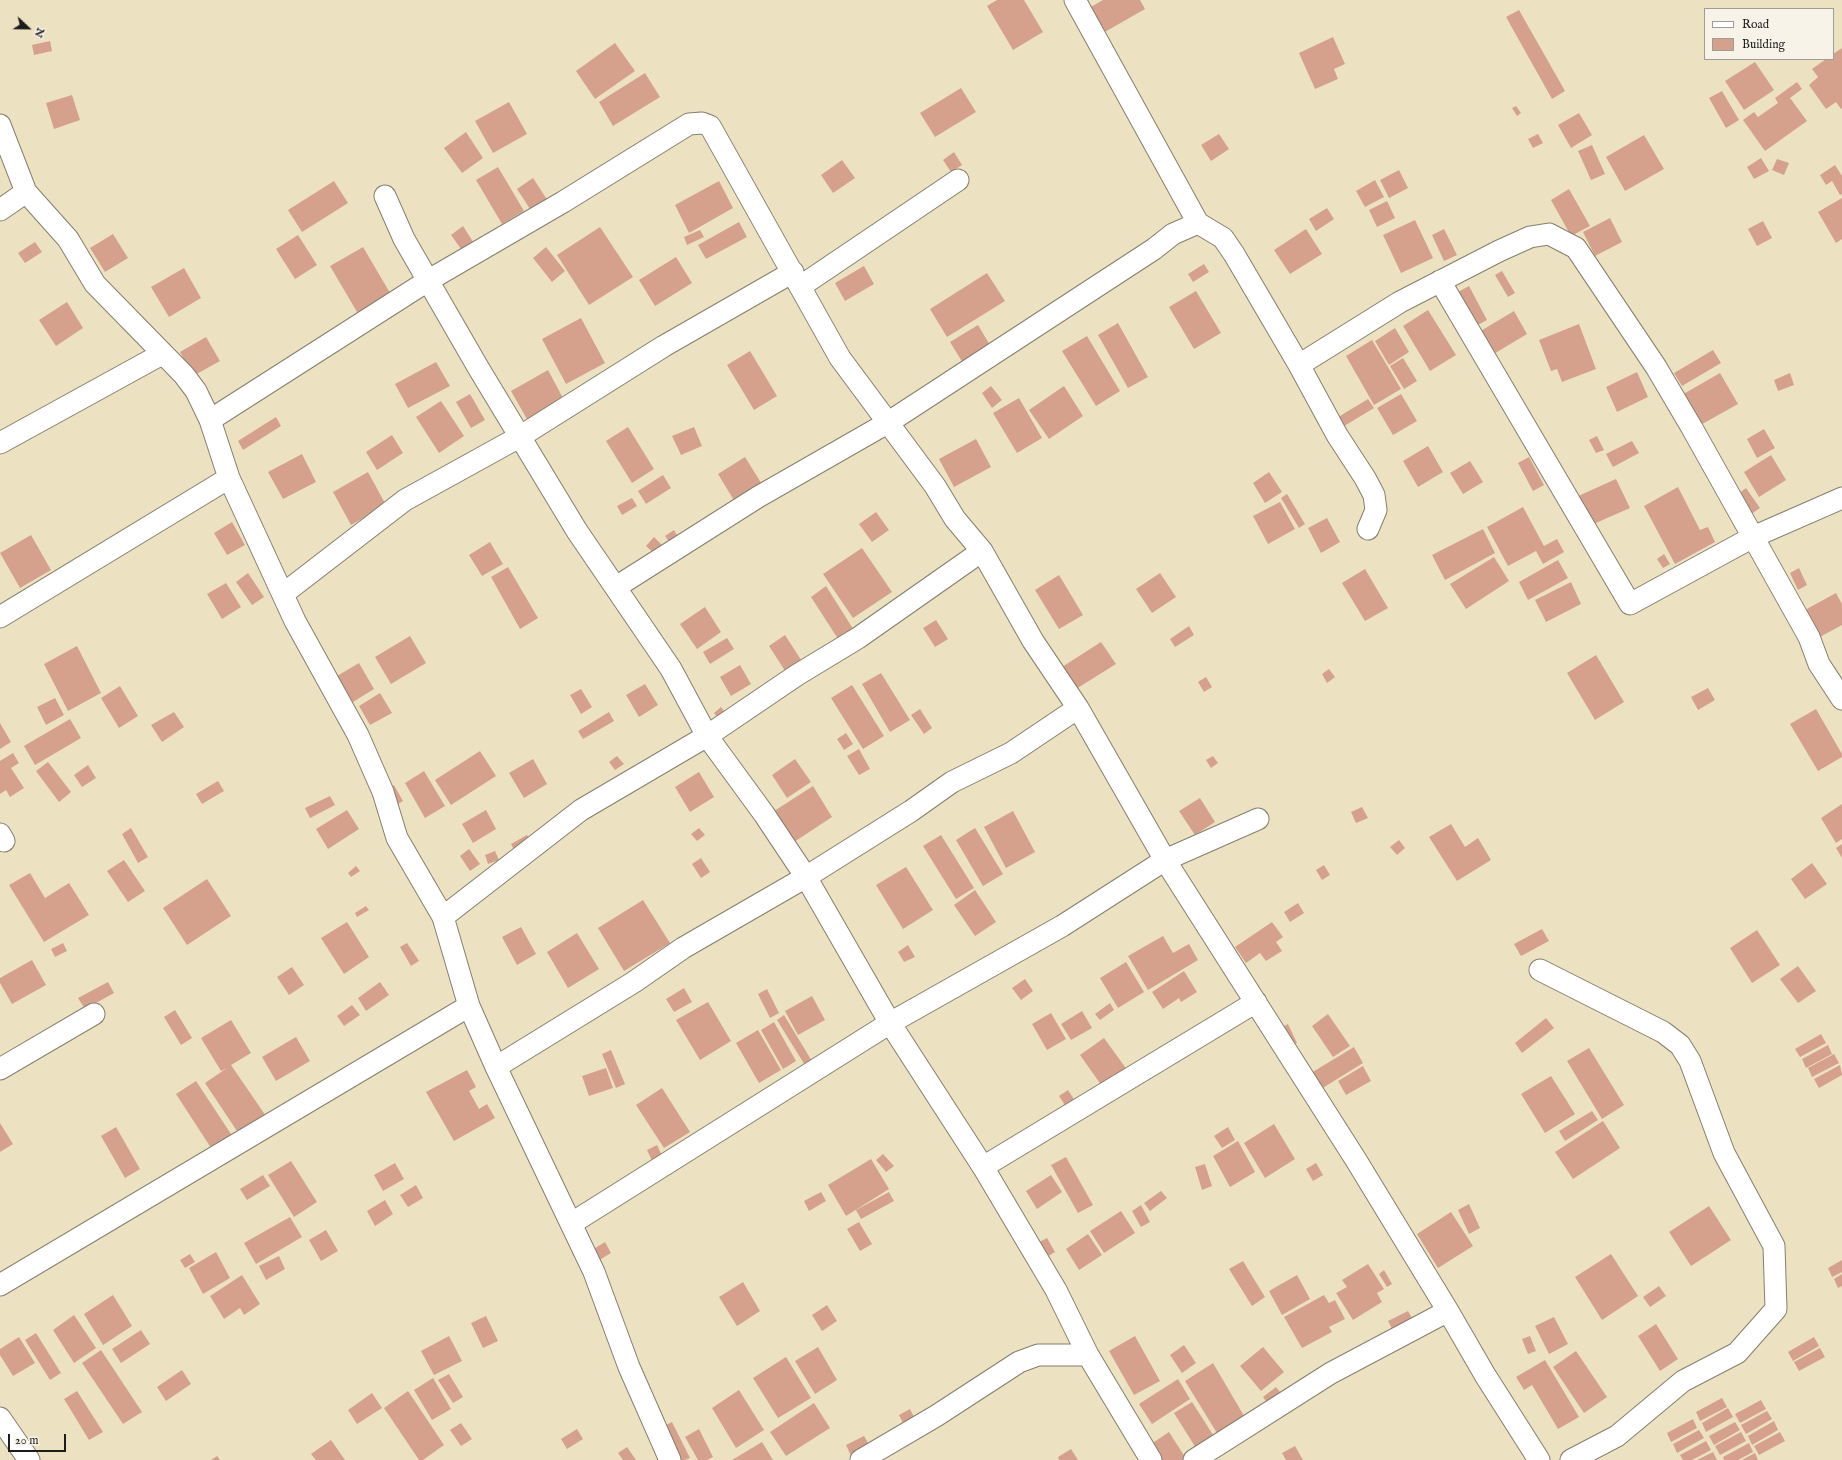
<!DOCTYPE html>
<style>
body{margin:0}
#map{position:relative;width:1842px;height:1460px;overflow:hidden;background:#ece2c1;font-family:"IM FELL English",serif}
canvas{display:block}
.legend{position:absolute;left:1704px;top:8px;width:130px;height:52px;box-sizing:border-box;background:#f7f3e8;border:1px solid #9f9d96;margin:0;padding:5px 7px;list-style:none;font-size:12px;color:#1c1c1c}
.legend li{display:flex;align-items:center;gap:8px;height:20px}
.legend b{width:20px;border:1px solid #9f9d96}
.north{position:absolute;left:8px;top:8px;width:40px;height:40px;-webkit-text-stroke:3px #f7f3e8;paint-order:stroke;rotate:112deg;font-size:11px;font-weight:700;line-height:16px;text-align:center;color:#1c1c1c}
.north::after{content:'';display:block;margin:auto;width:14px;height:18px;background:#1c1c1c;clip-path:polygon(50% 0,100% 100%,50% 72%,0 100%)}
.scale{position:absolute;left:8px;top:1434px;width:58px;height:18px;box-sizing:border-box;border:2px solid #1c1c1c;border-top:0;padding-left:5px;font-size:12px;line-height:14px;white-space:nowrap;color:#1c1c1c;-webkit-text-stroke:3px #f7f3e8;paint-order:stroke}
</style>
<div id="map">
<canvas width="1842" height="1460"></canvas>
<ul class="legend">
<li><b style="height:5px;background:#fff"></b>Road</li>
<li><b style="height:11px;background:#d5a18d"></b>Building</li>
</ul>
<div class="north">N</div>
<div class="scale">20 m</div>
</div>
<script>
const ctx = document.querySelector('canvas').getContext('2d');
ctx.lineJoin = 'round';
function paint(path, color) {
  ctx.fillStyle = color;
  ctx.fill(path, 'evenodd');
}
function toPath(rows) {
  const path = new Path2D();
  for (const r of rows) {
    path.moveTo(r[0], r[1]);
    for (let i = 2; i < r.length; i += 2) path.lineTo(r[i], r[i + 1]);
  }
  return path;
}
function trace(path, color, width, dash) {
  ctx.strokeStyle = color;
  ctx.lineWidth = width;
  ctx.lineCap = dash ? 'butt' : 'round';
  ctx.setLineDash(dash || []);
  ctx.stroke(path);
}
paint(toPath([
 [997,0,1024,0,1043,32,1013,50,987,6],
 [1103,0,1140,0,1145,9,1103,33,1089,8],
 [1519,10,1565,91,1552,99,1506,17],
 [1333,37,1345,64,1334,69,1338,79,1315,89,1299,53],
 [50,41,52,51,34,55,32,45],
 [615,43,635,71,595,99,576,71],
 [1842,48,1842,108,1841,109,1836,102,1826,109,1809,85,1818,77,1812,69,1826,59,1833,59,1833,54],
 [1755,62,1774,90,1744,110,1725,81],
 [645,73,660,97,613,126,599,102],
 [1797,82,1802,89,1790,98,1807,121,1765,151,1743,120,1754,112,1758,117,1778,103,1775,98],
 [961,88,976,112,935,137,920,113],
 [1722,91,1739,120,1726,128,1709,98],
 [72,95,80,120,54,129,46,103],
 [509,102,527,134,493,153,475,121],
 [1516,106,1521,113,1517,116,1512,108],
 [1579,113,1592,135,1571,148,1558,125],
 [466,132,483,158,462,173,444,148],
 [1219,134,1229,149,1211,161,1201,145],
 [1538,134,1543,143,1533,148,1528,139],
 [1644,135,1664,169,1625,191,1606,157],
 [1592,145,1605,174,1591,180,1578,151],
 [954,152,962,165,951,172,943,160],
 [1761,158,1769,171,1754,179,1747,167],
 [1777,159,1789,163,1784,175,1772,170],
 [842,160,855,178,833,193,821,175],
 [1835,165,1842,176,1842,194,1840,195,1832,181,1826,185,1820,175],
 [498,167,524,211,502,224,476,180],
 [1399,170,1408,188,1389,198,1380,180],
 [533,178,548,201,532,212,517,189],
 [1375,180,1384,197,1365,207,1356,191],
 [334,181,348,203,302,232,288,210],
 [719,181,733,208,689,233,675,205],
 [1569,189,1590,226,1571,236,1551,200],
 [1842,198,1842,239,1836,243,1818,212],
 [1387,201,1395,218,1377,227,1369,210],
 [1327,208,1334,219,1316,231,1309,219],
 [1610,218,1622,242,1595,256,1583,232],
 [1415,220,1433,258,1401,273,1383,235],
 [1763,221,1772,238,1757,246,1748,229],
 [739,222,747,237,706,259,698,245],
 [463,226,477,248,466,256,451,235],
 [600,227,633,277,589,305,557,255],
 [1306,229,1322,254,1290,274,1274,250],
 [1444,229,1457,255,1444,261,1432,235],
 [700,230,704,237,687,245,684,237],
 [113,234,128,258,105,272,90,248],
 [298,235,317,265,295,279,276,249],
 [35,242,42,252,25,263,18,253],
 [363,247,393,298,360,317,330,266],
 [546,247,565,271,552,282,533,258],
 [676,257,692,283,655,306,639,280],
 [1204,264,1209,272,1193,282,1188,274],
 [864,266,874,284,845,301,835,283],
 [184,268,201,298,169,317,151,287],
 [1502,271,1515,293,1508,297,1495,275],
 [987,273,1005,301,947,337,930,309],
 [1469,286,1487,320,1474,327,1456,293],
 [1196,291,1221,333,1194,349,1169,307],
 [67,302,83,328,56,346,39,320],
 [1428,310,1456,355,1430,371,1403,326],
 [1514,311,1527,334,1492,355,1479,332],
 [581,318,605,363,566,384,542,339],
 [1118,323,1148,377,1128,388,1098,335],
 [1579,324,1596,369,1562,382,1557,369,1551,371,1539,340],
 [978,325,994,352,966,368,950,342],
 [1395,328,1409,352,1389,365,1375,341],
 [1087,336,1120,391,1096,406,1062,351],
 [206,337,220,361,193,376,180,352],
 [1372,340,1401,389,1374,405,1346,356],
 [1713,350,1721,363,1682,386,1674,373],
 [750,351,777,396,754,410,727,365],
 [1403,358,1417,381,1404,389,1390,366],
 [436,362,450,386,408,408,395,384],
 [548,370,564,400,528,421,511,391],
 [1637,372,1648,397,1617,412,1606,387],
 [1720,373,1738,404,1697,427,1680,396],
 [1790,373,1794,385,1778,391,1774,380],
 [991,386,1002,400,992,408,982,393],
 [1064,386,1083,416,1049,439,1029,410],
 [470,394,485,420,471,428,456,402],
 [1401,394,1417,421,1393,435,1377,408],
 [1019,398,1042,438,1017,453,993,413],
 [1368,399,1374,408,1341,428,1335,419],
 [441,401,464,436,439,453,416,417],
 [276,417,281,426,243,450,238,441],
 [628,427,654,469,632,483,606,441],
 [694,427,702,446,681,455,672,436],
 [1764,429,1775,448,1757,458,1747,439],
 [392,435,403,453,377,470,366,452],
 [1597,436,1604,450,1596,453,1589,440],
 [976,439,991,467,954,487,939,459],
 [1632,441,1639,453,1613,467,1606,454],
 [1428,446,1443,472,1418,487,1403,461],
 [302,454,316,482,283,499,268,472],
 [1771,455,1786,480,1759,497,1744,472],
 [745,457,765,489,738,507,718,474],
 [1529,457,1544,485,1533,491,1518,463],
 [1470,461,1483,482,1463,494,1450,473],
 [368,472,386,505,351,525,333,492],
 [1269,472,1282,492,1265,503,1253,483],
 [663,475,671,488,646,504,638,491],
 [1616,479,1630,508,1589,526,1576,497],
 [1678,487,1700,530,1708,527,1715,542,1675,564,1644,506],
 [1746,488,1760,508,1747,517,1734,497],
 [1287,494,1305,524,1299,528,1281,498],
 [632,498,637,506,622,515,617,506],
 [1280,502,1295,529,1268,544,1253,516],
 [1523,507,1544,546,1557,539,1564,552,1543,564,1536,551,1508,566,1487,527],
 [876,512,889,530,872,542,859,524],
 [1327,518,1340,542,1321,553,1308,528],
 [232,522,245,545,227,555,214,533],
 [1483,529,1495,553,1445,580,1432,555],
 [674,530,678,537,670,543,665,536],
 [31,535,51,570,20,588,0,553],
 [654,537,667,550,659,558,646,546],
 [490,542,503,564,482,576,469,555],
 [862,548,892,592,853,618,823,574],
 [1664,554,1670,564,1663,568,1657,559],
 [1494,557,1509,581,1466,609,1450,584],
 [1558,560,1568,578,1528,600,1519,582],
 [508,567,538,618,520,629,491,577],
 [1799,568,1807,585,1798,590,1790,573],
 [1365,569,1388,608,1365,621,1342,583],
 [248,573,264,597,252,605,236,582],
 [1160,573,1176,597,1152,613,1136,589],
 [1059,575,1083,615,1059,629,1035,590],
 [1571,582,1581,604,1546,622,1535,600],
 [226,583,241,607,222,619,207,594],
 [826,586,857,635,842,645,811,597],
 [1836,593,1842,604,1842,625,1818,638,1803,611],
 [705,607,721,632,697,649,680,624],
 [936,620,948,639,935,647,923,628],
 [1189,626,1194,635,1175,647,1170,639],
 [785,635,805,666,789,677,769,646],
 [410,636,426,663,391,684,375,657],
 [727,638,734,649,710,664,703,652],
 [1101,642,1116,664,1076,689,1062,667],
 [77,646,101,693,68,711,44,664],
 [1596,655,1624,702,1595,720,1567,673],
 [359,663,374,689,348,705,332,679],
 [740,665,751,684,731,696,720,677],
 [1329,669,1335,677,1327,683,1322,674],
 [881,673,910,720,890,732,862,684],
 [1206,677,1212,687,1204,692,1198,682],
 [645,684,658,705,639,717,626,695],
 [852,685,884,736,863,749,831,698],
 [120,686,138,716,119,728,101,698],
 [1708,688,1715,700,1698,710,1691,697],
 [581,689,592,707,581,714,570,695],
 [380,693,392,713,370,725,359,706],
 [55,698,64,715,46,725,37,707],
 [721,707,730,720,723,725,714,713],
 [920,709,932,728,924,734,911,715],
 [1816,709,1842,754,1842,757,1818,771,1790,724],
 [174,712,184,727,162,742,151,725],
 [609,712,614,721,583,739,578,731],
 [70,719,81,738,35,765,24,746],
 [0,723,11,742,0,749],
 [846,733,853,744,844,750,837,739],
 [859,749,870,769,859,775,847,756],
 [480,751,496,776,451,805,435,780],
 [13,753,19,763,11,768,24,788,10,797,6,790,0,794,0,761],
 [617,756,624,764,615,770,609,762],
 [1213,756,1218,763,1211,768,1206,760],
 [533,759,547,784,524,798,509,773],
 [795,759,811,782,787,798,772,775],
 [48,762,71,792,59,802,36,771],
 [88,765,96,778,82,787,74,775],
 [424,771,445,806,425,818,405,783],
 [699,772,714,797,690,812,675,787],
 [218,781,224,791,202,804,196,794],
 [394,785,403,801,395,806,385,790],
 [813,786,832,817,788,846,768,815],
 [330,796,335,805,310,818,305,808],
 [1200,798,1215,822,1195,835,1179,811],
 [1842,804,1842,839,1836,843,1821,818],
 [1362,807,1368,818,1356,823,1351,812],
 [347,810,359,829,328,849,316,829],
 [486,810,496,829,473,843,462,824],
 [1013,811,1035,852,1006,868,984,827],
 [1451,824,1465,847,1478,838,1491,860,1457,881,1429,837],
 [131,828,148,857,138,863,122,834],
 [699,828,705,835,697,841,691,834],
 [975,828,1003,874,983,886,956,840],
 [527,835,532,843,515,852,511,844],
 [941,835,974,888,956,899,923,846],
 [1399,840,1405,848,1397,855,1390,847],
 [1842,844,1842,858,1836,848],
 [469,849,480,864,470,871,460,856],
 [495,851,499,860,488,864,485,855],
 [701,858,710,872,701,878,692,864],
 [124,860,145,891,128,902,107,871],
 [1812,863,1827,884,1805,899,1791,879],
 [1324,865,1330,875,1322,880,1316,870],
 [356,866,360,871,351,877,348,873],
 [906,867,933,910,903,929,876,885],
 [30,873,45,898,69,883,89,915,44,942,9,885],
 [207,879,231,916,187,945,163,908],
 [975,890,996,922,975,936,954,905],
 [643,900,670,943,624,971,598,928],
 [1298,903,1304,913,1290,922,1284,912],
 [366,906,369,910,357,917,355,913],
 [347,922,369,957,344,974,321,938],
 [1272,922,1283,937,1276,942,1282,951,1266,961,1260,953,1246,963,1235,947],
 [521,927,536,954,517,965,502,937],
 [1542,929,1549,941,1521,956,1514,944],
 [1757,930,1780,965,1752,983,1730,948],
 [577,933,599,969,568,988,547,952],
 [1163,936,1173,953,1189,944,1198,960,1148,990,1128,956],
 [63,943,67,951,55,957,51,949],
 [407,943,419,961,411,966,400,947],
 [908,945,915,957,904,962,898,952],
 [32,960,46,985,12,1004,0,983,0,978],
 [1126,962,1144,992,1118,1008,1100,978],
 [1798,966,1816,991,1798,1003,1780,979],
 [292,967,304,985,289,995,277,977],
 [1184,971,1197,992,1181,1002,1179,998,1163,1009,1152,992],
 [1025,979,1033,991,1021,1000,1012,988],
 [108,982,114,993,85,1009,78,998],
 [380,982,389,995,366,1011,358,998],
 [684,988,692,1002,674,1012,666,999],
 [767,989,779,1013,770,1018,758,994],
 [812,996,825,1020,798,1035,785,1011],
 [708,1002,731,1041,700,1060,676,1020],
 [1110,1003,1114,1010,1100,1020,1095,1014],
 [352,1005,360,1015,344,1026,337,1016],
 [175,1010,192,1038,181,1045,164,1017],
 [1082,1011,1092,1028,1071,1040,1061,1024],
 [1051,1013,1066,1039,1047,1050,1032,1024],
 [1328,1014,1350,1046,1333,1057,1312,1026],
 [784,1015,818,1071,811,1075,777,1020],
 [1546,1018,1554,1028,1522,1053,1515,1043],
 [231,1020,251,1053,231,1065,270,1122,243,1140,205,1083,227,1068,221,1071,201,1038],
 [774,1022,796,1061,783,1069,761,1030],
 [1288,1024,1297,1043,1286,1048,1278,1029],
 [758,1030,781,1070,759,1083,736,1043],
 [1821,1034,1826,1043,1800,1057,1795,1049],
 [296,1037,310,1061,276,1081,262,1057],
 [1104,1038,1128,1071,1104,1089,1080,1055],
 [1828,1045,1832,1054,1806,1068,1802,1059],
 [1354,1047,1363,1063,1321,1089,1311,1073],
 [1589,1048,1624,1105,1602,1119,1567,1061],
 [611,1050,625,1084,616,1088,602,1054],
 [1834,1054,1839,1063,1812,1077,1808,1068],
 [1840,1065,1842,1075,1819,1088,1814,1079],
 [1363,1066,1371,1081,1346,1095,1338,1081],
 [606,1068,613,1088,589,1096,582,1076],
 [467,1070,476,1087,469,1091,479,1109,487,1104,495,1118,454,1141,426,1092],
 [1551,1076,1575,1114,1545,1133,1521,1094],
 [196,1081,235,1140,215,1154,176,1094],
 [662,1088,690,1132,664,1148,636,1105],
 [1068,1090,1077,1104,1068,1110,1059,1096],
 [1592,1111,1598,1120,1565,1141,1559,1131],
 [1603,1121,1620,1148,1573,1179,1555,1152],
 [0,1123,13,1144,0,1152],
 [1274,1124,1295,1159,1265,1178,1244,1143],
 [116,1127,140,1169,125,1178,101,1136],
 [1228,1127,1235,1140,1222,1148,1214,1136],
 [1238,1141,1255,1172,1230,1187,1213,1156],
 [657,1145,665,1162,655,1167,647,1150],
 [883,1154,894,1166,886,1172,876,1160],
 [1066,1157,1093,1205,1078,1213,1051,1165],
 [871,1159,889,1189,846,1216,828,1185],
 [291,1161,317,1202,294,1217,268,1175],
 [395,1163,404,1179,383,1191,374,1175],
 [1316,1163,1323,1175,1313,1181,1306,1169],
 [1205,1164,1212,1186,1202,1190,1195,1167],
 [263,1175,270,1186,247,1200,240,1189],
 [1051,1175,1062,1192,1037,1209,1026,1191],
 [416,1185,423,1198,408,1207,400,1195],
 [1161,1191,1167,1198,1150,1211,1144,1203],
 [821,1192,826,1201,809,1211,804,1201],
 [889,1192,894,1201,861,1219,856,1210],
 [385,1200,393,1214,375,1226,367,1211],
 [1469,1204,1480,1228,1469,1234,1458,1210],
 [1141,1205,1150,1222,1141,1227,1132,1211],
 [1709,1206,1731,1240,1691,1266,1669,1232],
 [1121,1211,1135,1233,1104,1253,1090,1231],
 [1451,1212,1473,1246,1438,1268,1417,1234],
 [290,1217,302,1237,256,1264,244,1243],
 [859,1222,872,1244,860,1251,847,1229],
 [326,1230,338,1251,321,1261,309,1240],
 [1088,1234,1102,1255,1079,1270,1066,1249],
 [1047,1238,1055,1252,1040,1261,1031,1246],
 [605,1242,611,1253,593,1264,587,1253],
 [216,1252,230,1278,203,1294,189,1268],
 [190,1254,195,1262,185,1268,180,1260],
 [1611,1254,1638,1296,1602,1320,1575,1277],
 [279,1256,285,1269,266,1280,259,1266],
 [1842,1260,1842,1272,1832,1277,1828,1268],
 [1243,1261,1265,1297,1252,1306,1229,1269],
 [1368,1264,1384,1289,1377,1293,1382,1302,1353,1320,1336,1293,1347,1287,1342,1280],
 [1384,1270,1392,1284,1387,1287,1379,1274],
 [1842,1274,1842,1286,1838,1288,1834,1279],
 [242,1275,260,1304,244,1315,240,1308,224,1319,210,1296],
 [1297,1275,1310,1299,1282,1315,1269,1291],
 [743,1282,760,1311,737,1326,719,1297],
 [1659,1286,1666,1296,1650,1307,1643,1297],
 [113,1295,132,1326,103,1345,84,1314],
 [1324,1295,1329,1303,1335,1300,1345,1319,1329,1327,1332,1332,1302,1348,1284,1317],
 [827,1305,837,1321,822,1331,812,1315],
 [1408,1311,1416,1325,1396,1336,1388,1321],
 [74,1315,96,1348,74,1363,53,1330],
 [486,1316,498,1341,483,1348,471,1323],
 [1554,1317,1568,1344,1549,1354,1535,1326],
 [1656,1324,1678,1359,1660,1371,1638,1336],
 [141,1330,150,1344,121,1363,112,1349],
 [36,1333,61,1373,50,1380,25,1340],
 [449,1336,462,1361,434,1375,421,1351],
 [1135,1336,1160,1381,1134,1395,1109,1351],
 [1530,1336,1536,1351,1528,1354,1522,1339],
 [19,1337,35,1363,13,1376,0,1355,0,1349],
 [1814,1337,1819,1346,1793,1361,1788,1352],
 [1184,1345,1196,1363,1182,1373,1170,1355],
 [818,1347,837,1380,815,1394,795,1361],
 [1263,1347,1284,1372,1261,1391,1240,1366],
 [1820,1348,1825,1357,1799,1371,1794,1362],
 [101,1350,142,1412,123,1424,82,1363],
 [1576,1351,1607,1397,1584,1413,1553,1367],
 [786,1357,811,1398,778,1418,753,1378],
 [1545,1360,1579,1417,1558,1429,1532,1385,1524,1390,1516,1377],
 [1213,1363,1247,1421,1220,1438,1185,1381],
 [182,1370,191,1384,166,1401,157,1387],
 [449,1374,463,1397,453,1403,438,1380],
 [433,1378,451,1409,432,1420,414,1390],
 [1178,1379,1190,1399,1152,1424,1139,1404],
 [1276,1387,1284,1397,1270,1407,1263,1397],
 [739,1390,764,1430,736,1448,712,1408],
 [77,1391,103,1432,89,1440,64,1399],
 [408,1391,444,1445,423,1460,419,1460,384,1408],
 [372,1393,382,1408,357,1424,348,1410],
 [1722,1398,1727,1407,1700,1421,1696,1412],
 [1761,1400,1766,1409,1740,1423,1735,1414],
 [1192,1402,1217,1441,1199,1453,1174,1413],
 [814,1403,830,1428,786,1456,770,1432],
 [1728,1408,1733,1417,1706,1432,1702,1423],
 [910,1409,917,1423,906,1429,899,1415],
 [1767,1411,1772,1419,1746,1434,1741,1425],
 [1693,1419,1697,1428,1671,1442,1667,1433],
 [1774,1421,1778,1430,1752,1445,1748,1436],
 [672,1422,690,1458,685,1460,673,1460,658,1429],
 [1735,1422,1740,1430,1714,1445,1709,1436],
 [461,1423,472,1439,461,1446,450,1430],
 [577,1429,583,1439,567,1449,561,1439],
 [699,1429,713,1457,707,1460,698,1460,685,1437],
 [1699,1430,1704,1438,1677,1453,1673,1444],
 [1169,1432,1187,1460,1161,1460,1151,1444],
 [1741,1432,1746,1441,1720,1455,1715,1446],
 [1780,1432,1785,1441,1759,1455,1754,1446],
 [864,1436,871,1448,852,1458,846,1445],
 [331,1440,345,1460,316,1460,311,1454],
 [1706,1441,1711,1450,1692,1460,1683,1460,1680,1455],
 [762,1442,773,1460,732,1460],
 [1749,1443,1753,1452,1738,1460,1724,1460,1723,1457],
 [1295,1446,1303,1460,1286,1460,1282,1453],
 [627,1447,636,1460,623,1460,618,1453],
 [1071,1449,1078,1460,1059,1460,1058,1457],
 [1713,1452,1717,1460,1697,1460],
 [1755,1453,1758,1460,1742,1460],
 [217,1456,220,1460,211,1460]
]), '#d5a18d');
const minor = toPath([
 [1075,0,1198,223,1223,238,1234,254,1299,365,1337,435,1365,478,1374,495,1376,510,1368,529],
 [0,125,26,192,68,239,95,284,184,375,196,391,210,420,229,478,295,621,358,735,383,792,397,838,443,917,469,1006,496,1067,594,1272,629,1367,670,1460],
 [385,196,404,239,479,369,577,531,671,669,707,736,764,814,806,877,890,1023,983,1167,1056,1290,1088,1355,1151,1460],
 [0,210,26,192],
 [1440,281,1630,604,1753,537,1842,498],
 [801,286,958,180],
 [1299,365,1400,302,1499,251,1530,237,1549,234,1576,248,1656,367,1692,428,1809,637,1819,664,1842,699],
 [210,420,429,280,563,202,689,124,702,123,710,126,840,358,935,486,955,519,982,551,1033,641,1078,708,1165,860,1356,1160,1448,1311,1485,1375,1539,1460],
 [0,443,162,354],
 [616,587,758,497,889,422,1154,249,1173,234,1198,223],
 [283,594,405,500,521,436,664,346,793,272],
 [0,617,229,478],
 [0,834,4,841],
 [443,917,581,810,707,736,797,675,858,638,982,551],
 [1540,970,1663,1032,1680,1045,1690,1061,1724,1153,1774,1246,1776,1309,1737,1353,1683,1381,1617,1436,1571,1460],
 [496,1067,634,982,683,948,806,877,911,811,952,782,1011,753,1078,708],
 [0,1069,94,1014],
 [983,1167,1256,1002],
 [572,1223,890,1023,1062,926,1165,860,1258,819],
 [0,1285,469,1006],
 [0,1418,29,1460],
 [861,1460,936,1416,1019,1362,1038,1355,1088,1355],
 [1194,1460,1331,1373,1448,1311]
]);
trace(minor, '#847f6e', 23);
trace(minor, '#fff', 21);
</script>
